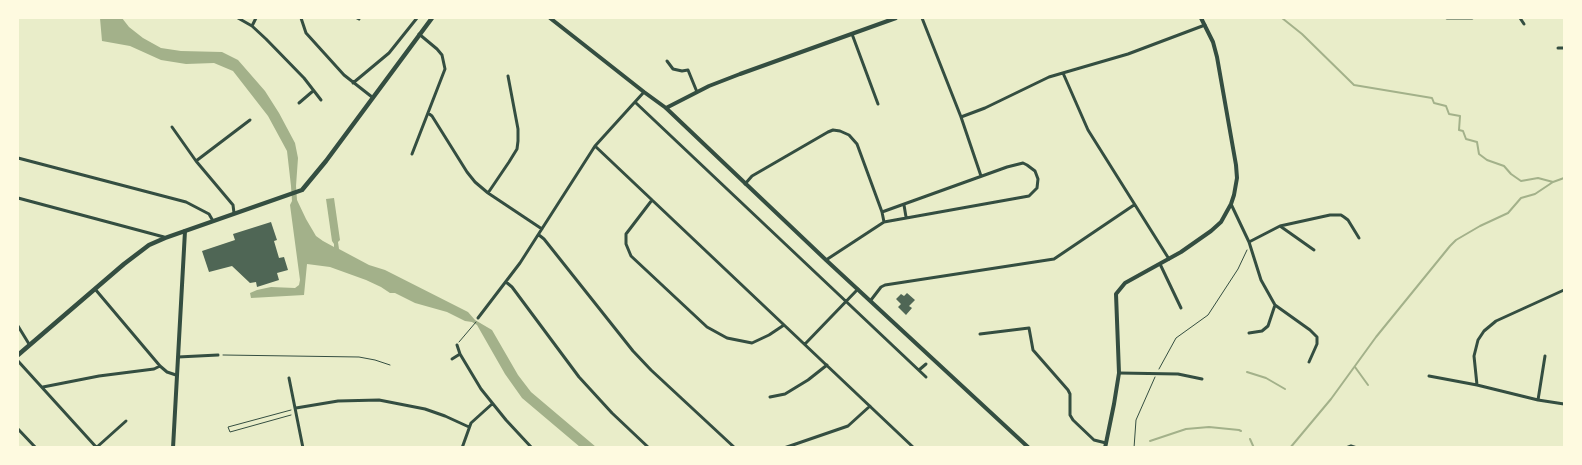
<!DOCTYPE html>
<style>
body{margin:0}
#map{position:relative;width:1582px;height:465px;overflow:hidden;background:#e9edc9;font-family:"Sofia Sans Condensed",sans-serif}
canvas{display:block}
.frame{position:absolute;inset:0;border:19px solid #fefae0;pointer-events:none}
</style>
<div id="map">
<canvas width="1582" height="465"></canvas>
<div class="frame"></div>
</div>
<script>
const ctx = document.querySelector('canvas').getContext('2d');
ctx.lineJoin = 'round';
function paint(path, color) {
  ctx.fillStyle = color;
  ctx.fill(path, 'evenodd');
}
function toPath(rows) {
  const path = new Path2D();
  for (const r of rows) {
    path.moveTo(r[0], r[1]);
    for (let i = 2; i < r.length; i += 2) path.lineTo(r[i], r[i + 1]);
  }
  return path;
}
function trace(path, color, width, dash) {
  ctx.strokeStyle = color;
  ctx.lineWidth = width;
  ctx.lineCap = dash ? 'butt' : 'round';
  ctx.setLineDash(dash || []);
  ctx.stroke(path);
}
paint(toPath([
 [100,18,122,18,129,27,143,38,161,48,181,51,222,52,238,60,265,91,279,113,295,143,298,158,296,186,297,200,306,219,316,236,323,241,334,247,334,244,332,241,326,199,334,198,340,240,338,242,339,249,369,265,385,270,468,312,475,320,492,330,518,375,531,392,596,447,580,447,522,398,505,374,477,325,472,322,465,321,447,312,415,303,395,293,390,293,381,287,366,280,330,267,307,264,304,295,251,298,250,293,257,290,271,287,295,288,299,285,300,280,290,205,292,201,291,186,287,151,268,116,233,71,214,63,186,64,161,60,130,46,102,41]
]), '#a3b18a');
trace(toPath([
 [1282,18,1302,34,1354,85,1432,98,1434,103,1446,106,1449,114,1460,116,1459,130,1463,131,1466,139,1477,142,1479,154,1487,160,1504,166,1511,174,1521,181,1538,178,1553,182,1564,178],
 [1355,367,1368,385],
 [1247,372,1266,378,1285,389],
 [1250,439,1254,448],
 [1150,441,1186,429,1209,427,1239,430,1241,431],
 [1290,448,1331,399,1376,337,1450,246,1456,240,1480,226,1508,213,1521,198,1535,194,1553,182]
]), '#a3b18a', 2);
paint(toPath([
 [271,222,277,240,274,241,279,258,284,257,288,270,277,273,279,280,257,287,256,282,250,283,232,266,209,272,202,251,235,240,233,234],
 [907,293,915,300,909,306,912,308,906,315,898,307,901,304,896,299,901,294,904,296]
]), '#4f6655');
trace(toPath([
 [459,342,476,322],
 [223,355,359,357,375,360,390,365],
 [1159,369,1176,338,1208,315,1238,269,1247,250],
 [291,410,228,427,230,432,291,415],
 [1134,448,1136,420,1155,377]
]), '#344e41', 1);
trace(toPath([
 [238,18,252,26,266,39,304,78,321,100],
 [301,18,306,33,344,75,372,97],
 [357,18,359,19],
 [922,18,961,117,981,176],
 [1447,18,1472,18],
 [1520,18,1524,24],
 [252,26,256,18],
 [852,34,878,104],
 [1558,48,1564,48],
 [667,61,673,69,682,71,688,70,697,92],
 [1063,73,1088,130,1169,259],
 [353,83,389,53,417,18],
 [299,103,313,91],
 [636,103,926,377],
 [428,113,432,116,467,172,475,182,488,193,542,229],
 [961,117,985,108,1049,77,1128,54,1205,25],
 [172,127,196,161,233,205,234,213],
 [595,146,914,448],
 [412,154,445,69,442,55,437,49,419,34],
 [18,158,186,202,209,214,213,221],
 [196,161,250,120],
 [745,184,752,176,828,132,833,130,840,131,849,135,857,144,882,212],
 [488,193,509,162,517,149,518,141,518,129,508,76],
 [18,198,164,237],
 [652,200,626,234,626,244,631,256,707,327,727,338,752,343,769,335,784,325],
 [1231,204,1249,242,1261,280,1275,305,1310,330,1317,337,1317,344,1309,362],
 [904,205,906,217],
 [1280,226,1314,250],
 [539,235,544,239,633,351,651,370,735,448],
 [1249,242,1280,226,1330,215,1341,215,1344,217,1348,220,1359,238],
 [826,260,884,222,1029,196,1037,188,1038,179,1035,171,1027,165,1023,163,1007,167,882,212,884,222],
 [1160,264,1181,308],
 [506,282,512,287,579,377,612,413,649,448],
 [95,289,160,366,167,372,176,375],
 [1564,290,1496,321,1484,331,1478,340,1474,356,1477,385,1538,400,1564,404],
 [871,300,881,287,885,285,1054,259,1134,205],
 [478,318,520,263,595,146,644,92],
 [18,326,29,344],
 [1249,333,1262,331,1268,326,1275,305],
 [980,334,1029,328,1033,350,1068,390,1070,394,1070,415,1073,420,1094,440,1106,443],
 [805,344,858,289],
 [457,345,460,354,481,389,506,420,532,448],
 [178,357,218,355],
 [452,359,460,354],
 [18,361,97,448],
 [919,370,926,364],
 [1119,373,1178,374,1202,379],
 [1429,376,1477,385],
 [289,378,303,448],
 [43,387,99,376,154,369,160,366],
 [770,397,785,394,808,380,827,365],
 [1538,400,1545,356],
 [296,408,338,401,379,400,425,409,445,416,469,427],
 [18,429,36,448],
 [97,447,126,421],
 [462,448,471,423,492,404],
 [784,448,848,426,870,406],
 [1346,448,1351,446,1357,448]
]), '#344e41', 3);
trace(toPath([
 [550,18,644,92,666,108,826,260,1029,448],
 [666,108,709,86,740,74,896,18],
 [173,448,185,231],
 [1105,448,1114,404,1119,373,1116,294,1125,283,1181,252,1211,231,1221,222,1231,204,1234,195,1237,178,1236,165,1217,57,1213,42,1201,18]
]), '#344e41', 4);
trace(toPath([
 [18,355,124,264,149,245,165,238,302,190,326,161,432,18]
]), '#344e41', 4.5);
</script>
